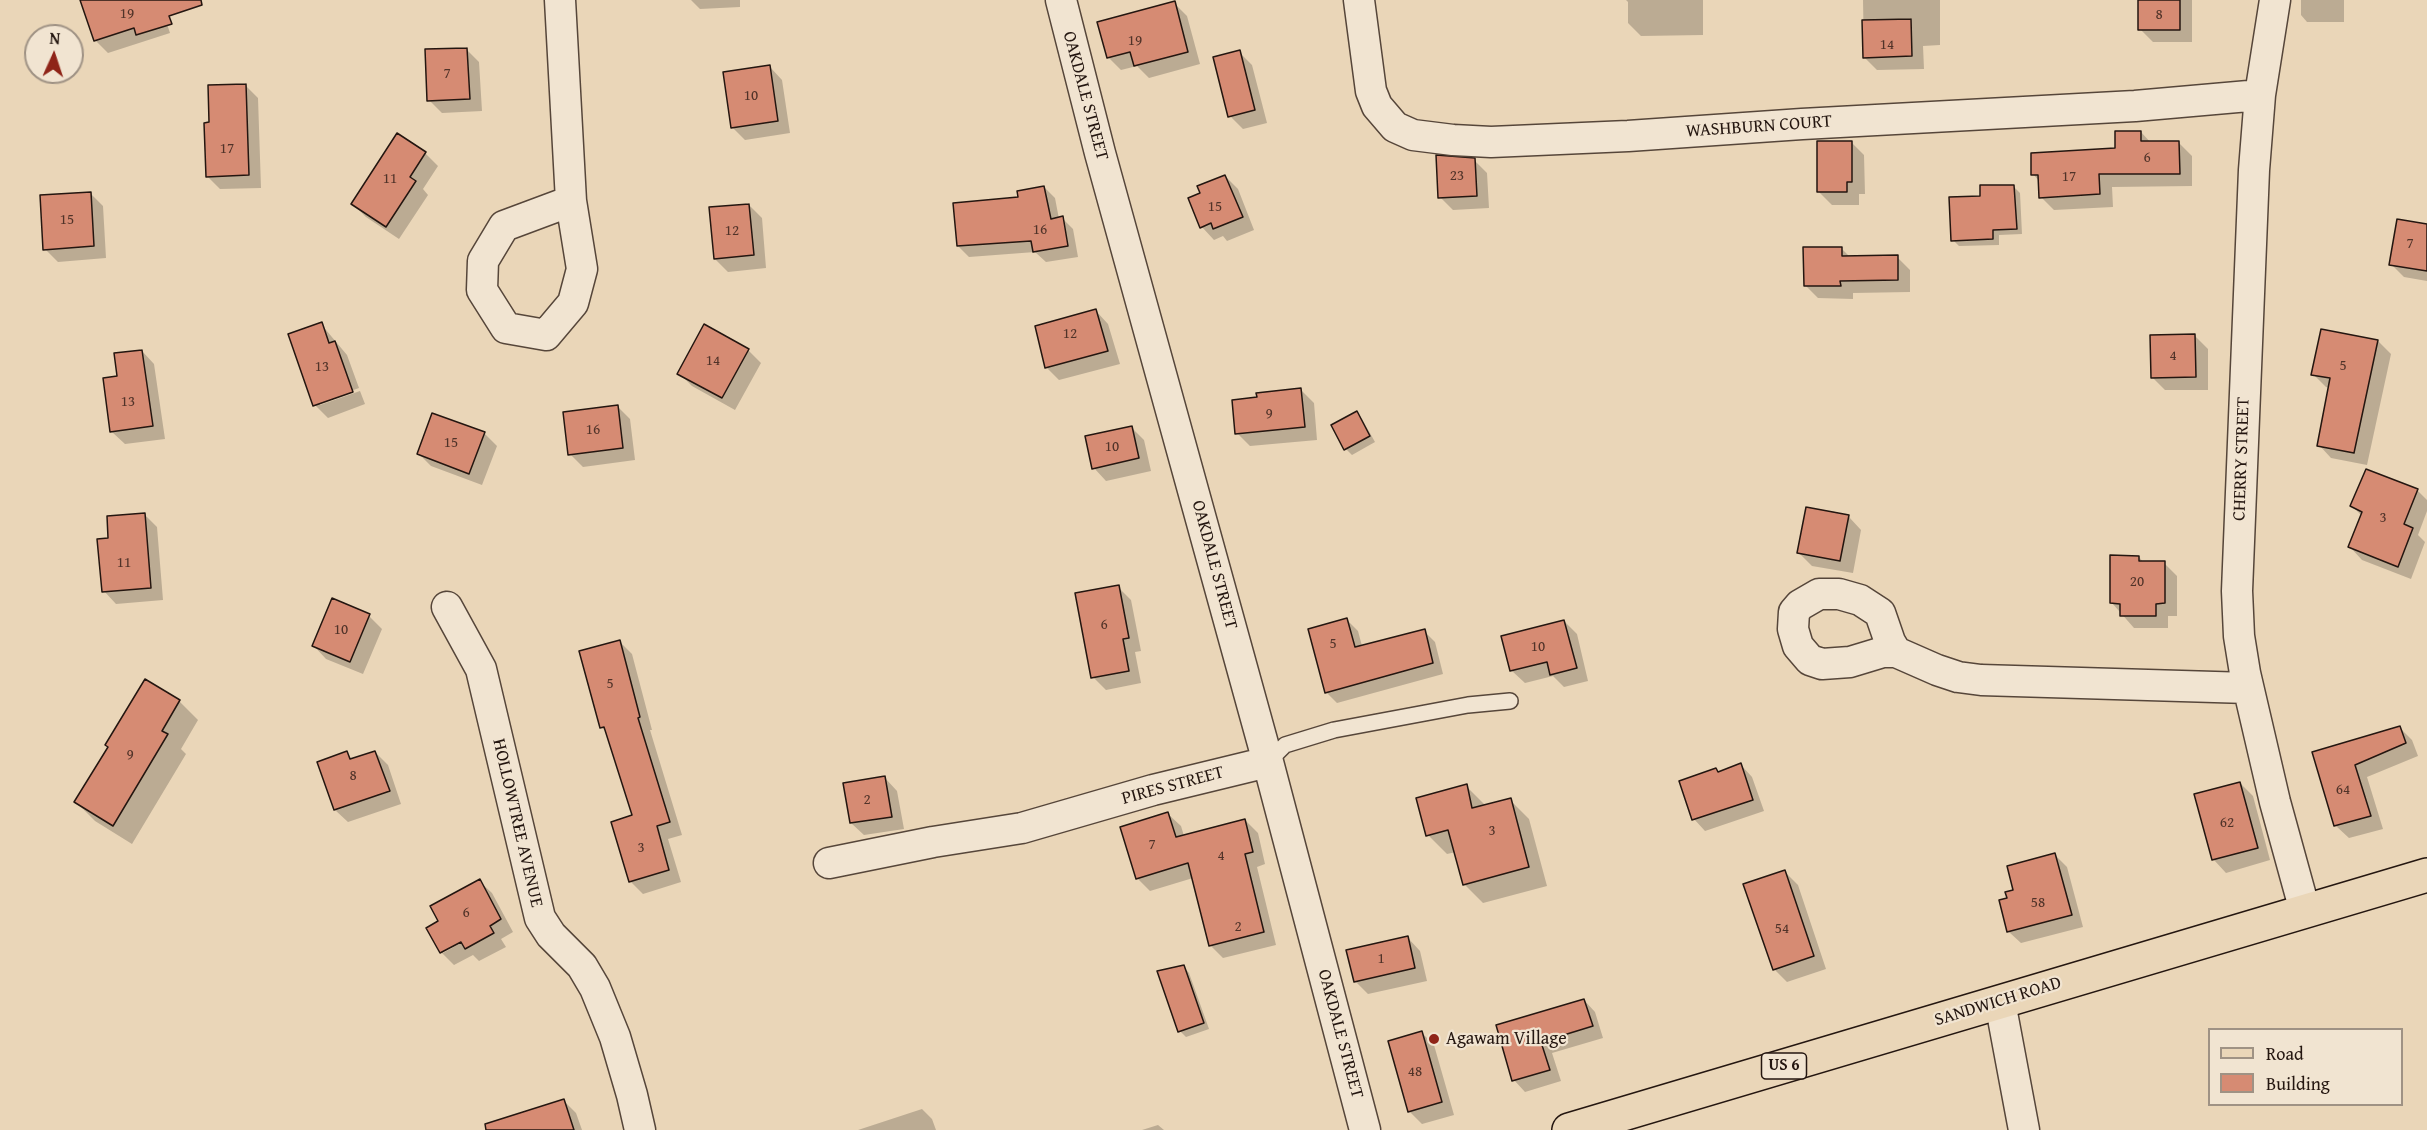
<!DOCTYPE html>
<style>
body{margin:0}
#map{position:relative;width:2427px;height:1130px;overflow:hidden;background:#ead6b8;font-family:"Gentium Book Plus",serif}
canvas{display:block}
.legend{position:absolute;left:2208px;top:1028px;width:195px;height:78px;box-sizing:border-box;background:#f1e4d1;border:2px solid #9f9284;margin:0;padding:8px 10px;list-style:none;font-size:18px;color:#241610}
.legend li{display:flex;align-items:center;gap:12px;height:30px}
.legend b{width:30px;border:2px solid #9f9284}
.north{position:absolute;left:24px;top:24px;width:60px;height:60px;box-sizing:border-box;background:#f1e4d1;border:2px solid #9f9284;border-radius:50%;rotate:3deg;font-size:16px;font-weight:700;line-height:24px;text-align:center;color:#241610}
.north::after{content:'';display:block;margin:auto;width:21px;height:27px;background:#8f2418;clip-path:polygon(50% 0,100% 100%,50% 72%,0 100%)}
</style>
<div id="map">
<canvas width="2427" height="1130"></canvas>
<ul class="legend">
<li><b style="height:8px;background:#ead6b8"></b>Road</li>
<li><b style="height:16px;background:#d68b73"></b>Building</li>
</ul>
<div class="north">N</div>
</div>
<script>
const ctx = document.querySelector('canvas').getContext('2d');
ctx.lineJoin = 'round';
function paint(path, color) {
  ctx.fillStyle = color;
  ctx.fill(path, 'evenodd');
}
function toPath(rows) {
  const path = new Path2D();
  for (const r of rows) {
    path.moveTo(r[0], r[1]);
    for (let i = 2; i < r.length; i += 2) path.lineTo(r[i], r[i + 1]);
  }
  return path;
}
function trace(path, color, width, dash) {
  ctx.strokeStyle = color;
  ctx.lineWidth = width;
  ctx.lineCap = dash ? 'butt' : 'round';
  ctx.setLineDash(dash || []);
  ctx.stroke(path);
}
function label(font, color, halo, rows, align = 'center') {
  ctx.font = font + ' "Gentium Book Plus",serif';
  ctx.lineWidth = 4.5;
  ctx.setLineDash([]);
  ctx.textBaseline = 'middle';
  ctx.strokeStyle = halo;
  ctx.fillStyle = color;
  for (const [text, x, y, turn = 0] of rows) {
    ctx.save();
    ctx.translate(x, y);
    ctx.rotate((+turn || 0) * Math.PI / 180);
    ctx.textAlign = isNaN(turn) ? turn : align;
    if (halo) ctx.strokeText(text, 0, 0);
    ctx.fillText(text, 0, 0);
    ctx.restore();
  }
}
paint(toPath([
 [82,0,159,0,170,33,108,53,95,40],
 [691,0,740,0,740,7,700,9],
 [1626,0,1703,0,1703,35,1641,36,1628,23,1628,2],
 [1863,0,1940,0,1940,45,1923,46,1924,69,1877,70,1864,57],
 [2140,0,2192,0,2192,42,2153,42,2140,29],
 [2301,0,2344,0,2344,22,2307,22,2301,15],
 [1174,3,1187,16,1200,64,1149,78,1137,66,1121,70,1108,57],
 [466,49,479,62,482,111,442,113,429,100],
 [1239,52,1252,65,1267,123,1243,129,1230,116],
 [770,67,782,80,790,133,745,140,732,127],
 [245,85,258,98,261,188,220,189,207,176,211,124],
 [2141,132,2151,143,2179,143,2192,156,2192,186,2112,187,2113,207,2054,210,2041,197,2040,182,2033,174,2117,149],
 [1851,142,1864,155,1865,194,1859,194,1859,205,1832,205,1819,192],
 [425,153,438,166,423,189,428,195,399,239,366,217,353,204],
 [1474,160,1487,173,1489,208,1453,210,1440,197],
 [1225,176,1238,189,1254,230,1227,241,1223,236,1214,240,1202,227,1202,193],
 [2013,186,2020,193,2022,234,1999,235,1999,245,1959,246,1953,240,1982,198],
 [1044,187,1055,198,1059,219,1062,218,1073,229,1078,257,1046,262,1035,252,969,257,958,246,1020,198],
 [90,193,103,206,106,258,58,262,45,249],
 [749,205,762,218,766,268,728,272,715,259],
 [2427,225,2427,281,2404,277,2391,264],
 [1841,248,1850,257,1897,257,1910,270,1910,292,1853,293,1853,299,1818,298,1805,285],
 [1096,311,1108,324,1120,364,1059,380,1047,368,1037,327],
 [321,324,347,355,359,388,320,402,320,405,360,391,365,404,328,418,315,405],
 [705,326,748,350,761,363,735,410,692,386,679,373],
 [2195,336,2208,349,2208,390,2165,390,2152,377],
 [2378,341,2391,354,2367,465,2331,458,2319,445,2330,388,2326,387,2313,374],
 [142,351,154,364,165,439,125,444,112,432,119,377],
 [1301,390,1314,403,1317,440,1250,446,1237,433],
 [617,406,630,419,635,460,583,467,570,454],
 [1356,413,1362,419,1375,442,1352,455,1346,449],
 [1131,427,1144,440,1151,471,1106,481,1094,468],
 [484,433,497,446,482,485,431,466,419,454],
 [2417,490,2427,500,2427,511,2418,535,2425,542,2411,579,2362,560,2350,547,2362,516,2352,506],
 [144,514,157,527,163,600,116,604,104,591,110,539],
 [1849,517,1861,530,1853,573,1812,566,1799,553],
 [2139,557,2144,563,2164,563,2177,576,2177,616,2168,616,2168,628,2134,628,2112,603],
 [1118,587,1131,600,1141,651,1135,652,1141,683,1106,690,1093,677],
 [333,600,369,616,382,629,363,674,326,659,314,646],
 [1347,620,1358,631,1362,646,1424,631,1435,642,1443,674,1337,703,1326,692],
 [1564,621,1577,634,1588,681,1564,687,1553,676,1525,683,1512,671,1503,637],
 [620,642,632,654,652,730,650,730,682,835,668,839,681,882,643,894,630,881,633,816,608,733,601,727],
 [179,701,198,720,181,749,186,754,132,844,95,821,76,802,109,747],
 [2399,727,2412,740,2418,756,2367,777,2383,829,2349,838,2336,826,2314,753],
 [375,752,388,765,401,804,348,822,335,810,346,753,353,760],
 [1741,765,1752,777,1764,811,1705,831,1694,819,1681,782,1716,770,1719,773],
 [885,778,897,791,904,829,864,835,851,823],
 [2240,783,2253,796,2270,860,2226,873,2214,860,2196,795],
 [1466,786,1485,805,1510,800,1529,819,1547,886,1483,903,1464,884,1456,852,1447,854,1428,835],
 [1168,814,1181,826,1184,836,1245,820,1258,833,1265,864,1257,867,1276,945,1223,958,1210,945,1193,878,1150,891,1137,878],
 [2055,855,2067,867,2083,927,2021,943,2009,932,2000,901,2008,899],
 [1785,872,1798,885,1826,969,1787,982,1774,969],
 [479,881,492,893,513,932,501,939,506,947,479,961,473,955,454,965,441,952,440,922],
 [467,937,468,939,443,953,443,949],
 [1408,938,1420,951,1427,981,1368,994,1355,981],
 [1183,966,1189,973,1209,1029,1186,1037,1180,1031],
 [1584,1000,1595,1012,1603,1038,1552,1053,1561,1081,1525,1092,1514,1080,1497,1026],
 [1422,1033,1434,1045,1454,1115,1422,1124,1409,1111],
 [564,1101,576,1113,582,1130,526,1130],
 [922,1109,932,1119,936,1130,858,1130],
 [1158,1125,1164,1130,1142,1130]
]), '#0003');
const building = toPath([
 [80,0,201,0,202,5,169,16,172,24,136,35,134,28,94,41,80,0],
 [2138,0,2180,0,2180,30,2138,30,2138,0],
 [1175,1,1188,52,1134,66,1130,52,1107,58,1097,22,1175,1],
 [1911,19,1912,56,1863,58,1862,20,1911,19],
 [467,48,470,99,427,101,425,49,467,48],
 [1240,50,1255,110,1228,117,1213,57,1240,50],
 [770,65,778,121,731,128,723,72,770,65],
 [246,84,249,175,206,177,204,123,209,122,208,85,246,84],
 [2115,131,2141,131,2141,141,2179,141,2180,174,2099,174,2100,194,2039,198,2038,175,2031,175,2031,153,2115,148,2115,131],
 [397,133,426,152,410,177,416,181,386,227,351,204,397,133],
 [1817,141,1852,141,1852,182,1847,182,1847,192,1817,192,1817,141],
 [1436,155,1475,158,1477,196,1438,198,1436,155],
 [1225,175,1243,217,1213,229,1211,223,1200,228,1188,198,1200,193,1197,186,1225,175],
 [1980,185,2014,185,2017,229,1993,230,1993,239,1951,241,1949,197,1980,196,1980,185],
 [1044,186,1051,219,1063,216,1068,246,1033,252,1031,241,957,246,953,203,1018,197,1017,191,1044,186],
 [91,192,94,246,43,250,40,195,91,192],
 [749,204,754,255,714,259,709,207,749,204],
 [2397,219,2427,224,2427,271,2389,265,2397,219],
 [1803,247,1842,247,1842,256,1898,255,1898,280,1840,281,1841,286,1804,286,1803,247],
 [1096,309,1108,351,1045,368,1035,326,1096,309],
 [322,322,329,343,335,341,353,392,313,406,288,334,322,322],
 [704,324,749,349,722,398,677,374,704,324],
 [2321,329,2378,340,2354,453,2317,446,2330,378,2311,375,2321,329],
 [2195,334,2196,377,2151,378,2150,335,2195,334],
 [142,350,153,426,110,432,103,378,117,376,114,353,142,350],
 [1301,388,1305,427,1235,434,1232,400,1257,397,1256,393,1301,388],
 [618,405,623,448,568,455,563,412,618,405],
 [1357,411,1370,436,1344,450,1331,425,1357,411],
 [432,413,485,432,469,474,417,454,432,413],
 [1132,426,1139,458,1092,469,1085,436,1132,426],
 [2366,469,2418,489,2404,524,2413,528,2398,567,2348,547,2362,512,2350,506,2366,469],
 [1806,507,1849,515,1840,561,1797,553,1806,507],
 [145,513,151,588,102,592,97,539,108,538,107,516,145,513],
 [2110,555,2139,556,2139,561,2165,561,2165,603,2156,604,2156,616,2120,616,2120,604,2110,603,2110,555],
 [1119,585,1129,638,1123,639,1129,671,1091,678,1075,593,1119,585],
 [332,598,370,614,350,662,312,646,332,598],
 [1347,618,1355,647,1425,629,1433,663,1325,693,1308,629,1347,618],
 [1564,620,1577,668,1550,675,1547,662,1510,671,1501,636,1564,620],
 [620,640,640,717,638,718,670,822,657,826,669,870,629,882,611,822,632,815,604,727,600,728,579,651,620,640],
 [145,679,180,700,162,731,168,734,113,826,74,802,108,747,105,745,145,679],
 [2400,726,2406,743,2355,765,2371,816,2334,826,2312,752,2400,726],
 [347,751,350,759,375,751,390,791,334,810,317,762,347,751],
 [1741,763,1753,800,1692,820,1679,781,1716,768,1718,772,1741,763],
 [885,776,892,817,850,823,843,783,885,776],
 [2240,782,2258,848,2212,860,2194,794,2240,782],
 [1467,784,1472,808,1511,798,1529,867,1463,885,1448,830,1426,836,1416,798,1467,784],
 [1168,812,1176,837,1245,819,1253,852,1245,854,1264,932,1209,946,1188,863,1136,879,1120,827,1168,812],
 [2055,853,2072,915,2007,932,1999,900,2007,898,2005,892,2013,890,2007,866,2055,853],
 [1785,870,1814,956,1773,970,1743,884,1785,870],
 [480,879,501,919,490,926,494,933,465,949,461,942,440,953,426,928,438,921,430,906,480,879],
 [1408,936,1415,968,1354,982,1346,950,1408,936],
 [1184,965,1204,1023,1178,1032,1157,971,1184,965],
 [1584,999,1593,1026,1541,1042,1550,1070,1512,1081,1496,1025,1584,999],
 [1422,1031,1442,1102,1408,1112,1388,1041,1422,1031],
 [564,1099,574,1130,486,1130,485,1124,564,1099]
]);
paint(building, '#d68b73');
trace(building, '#241610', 1.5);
const service = toPath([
 [1268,762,1285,745,1334,730,1468,705,1510,701]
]);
const minor = toPath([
 [560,0,571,201,582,269,573,303,546,335,506,328,482,290,483,261,504,226,571,201],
 [1061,0,1100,153,1268,762,1365,1130],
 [1359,0,1371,91,1377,106,1395,127,1413,135,1453,140,1491,142,1628,136,1802,124,2135,106,2260,95],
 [2275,0,2260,95,2254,170,2237,591,2239,636,2245,673,2275,802,2305,911],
 [447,607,481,669,540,918,551,935,582,966,595,988,615,1037,632,1095,640,1130],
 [1896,652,1890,642,1880,613,1860,600,1839,594,1819,594,1800,605,1794,612,1793,629,1798,646,1810,660,1822,664,1850,662,1883,652,1896,652,1937,670,1958,677,1981,680,2248,688],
 [829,863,933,842,1022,828,1153,790,1268,762],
 [2000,1002,2024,1130]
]);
const primary = toPath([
 [1569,1130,2427,875]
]);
trace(service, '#56463a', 18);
trace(minor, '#56463a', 33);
trace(primary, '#241610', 36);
trace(service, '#f1e4d1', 15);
trace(minor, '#f1e4d1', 30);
trace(primary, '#ead6b8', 33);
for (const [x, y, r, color] of [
 [1434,1039,6,"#8f2418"]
]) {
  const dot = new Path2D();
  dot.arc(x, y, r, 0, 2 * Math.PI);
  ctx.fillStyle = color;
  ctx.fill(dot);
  trace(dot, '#f1e4d1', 2);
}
label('15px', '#503329', null, [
 ["19",127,14],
 ["8",2159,15],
 ["19",1135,41],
 ["14",1887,45],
 ["7",447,74],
 ["10",751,96],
 ["17",227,149],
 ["6",2147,158],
 ["23",1457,176],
 ["17",2069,177],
 ["11",390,179],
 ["15",1215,207],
 ["15",67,220],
 ["16",1040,230],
 ["12",732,231],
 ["7",2410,244],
 ["12",1070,334],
 ["4",2173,356],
 ["14",713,361],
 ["5",2343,366],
 ["13",322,367],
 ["13",128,402],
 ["9",1269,414],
 ["16",593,430],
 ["15",451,443],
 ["10",1112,447],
 ["3",2383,518],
 ["11",124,563],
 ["20",2137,582],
 ["6",1104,625],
 ["10",341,630],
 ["5",1333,644],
 ["10",1538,647],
 ["5",610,684],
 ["9",130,755],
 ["8",353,776],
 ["64",2343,790],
 ["2",867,800],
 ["62",2227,823],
 ["3",1492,831],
 ["7",1152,845],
 ["3",641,848],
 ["4",1221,856],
 ["58",2038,903],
 ["6",466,913],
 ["2",1238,927],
 ["54",1782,929],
 ["1",1381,959],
 ["48",1415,1072]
]);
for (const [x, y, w] of [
 [1784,1066,45]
]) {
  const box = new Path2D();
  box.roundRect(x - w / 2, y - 13, w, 26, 4.5);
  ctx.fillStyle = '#f1e4d1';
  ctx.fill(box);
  trace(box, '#241610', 1.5);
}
label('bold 16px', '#241610', null, [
 ["US 6",1784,1066]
]);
label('18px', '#241610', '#f1e4d1', [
 ["OAKDALE STREET",1085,96,75],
 ["WASHBURN COURT",1759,127,-4],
 ["CHERRY STREET",2242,459,-88],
 ["OAKDALE STREET",1214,565,75],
 ["PIRES STREET",1173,786,-15],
 ["HOLLOWTREE AVENUE",517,823,77],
 ["SANDWICH ROAD",1998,1002,-17],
 ["OAKDALE STREET",1340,1034,75]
]);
label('18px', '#241610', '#f1e4d1', [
 ["Agawam Village",1446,1039]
], 'left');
</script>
